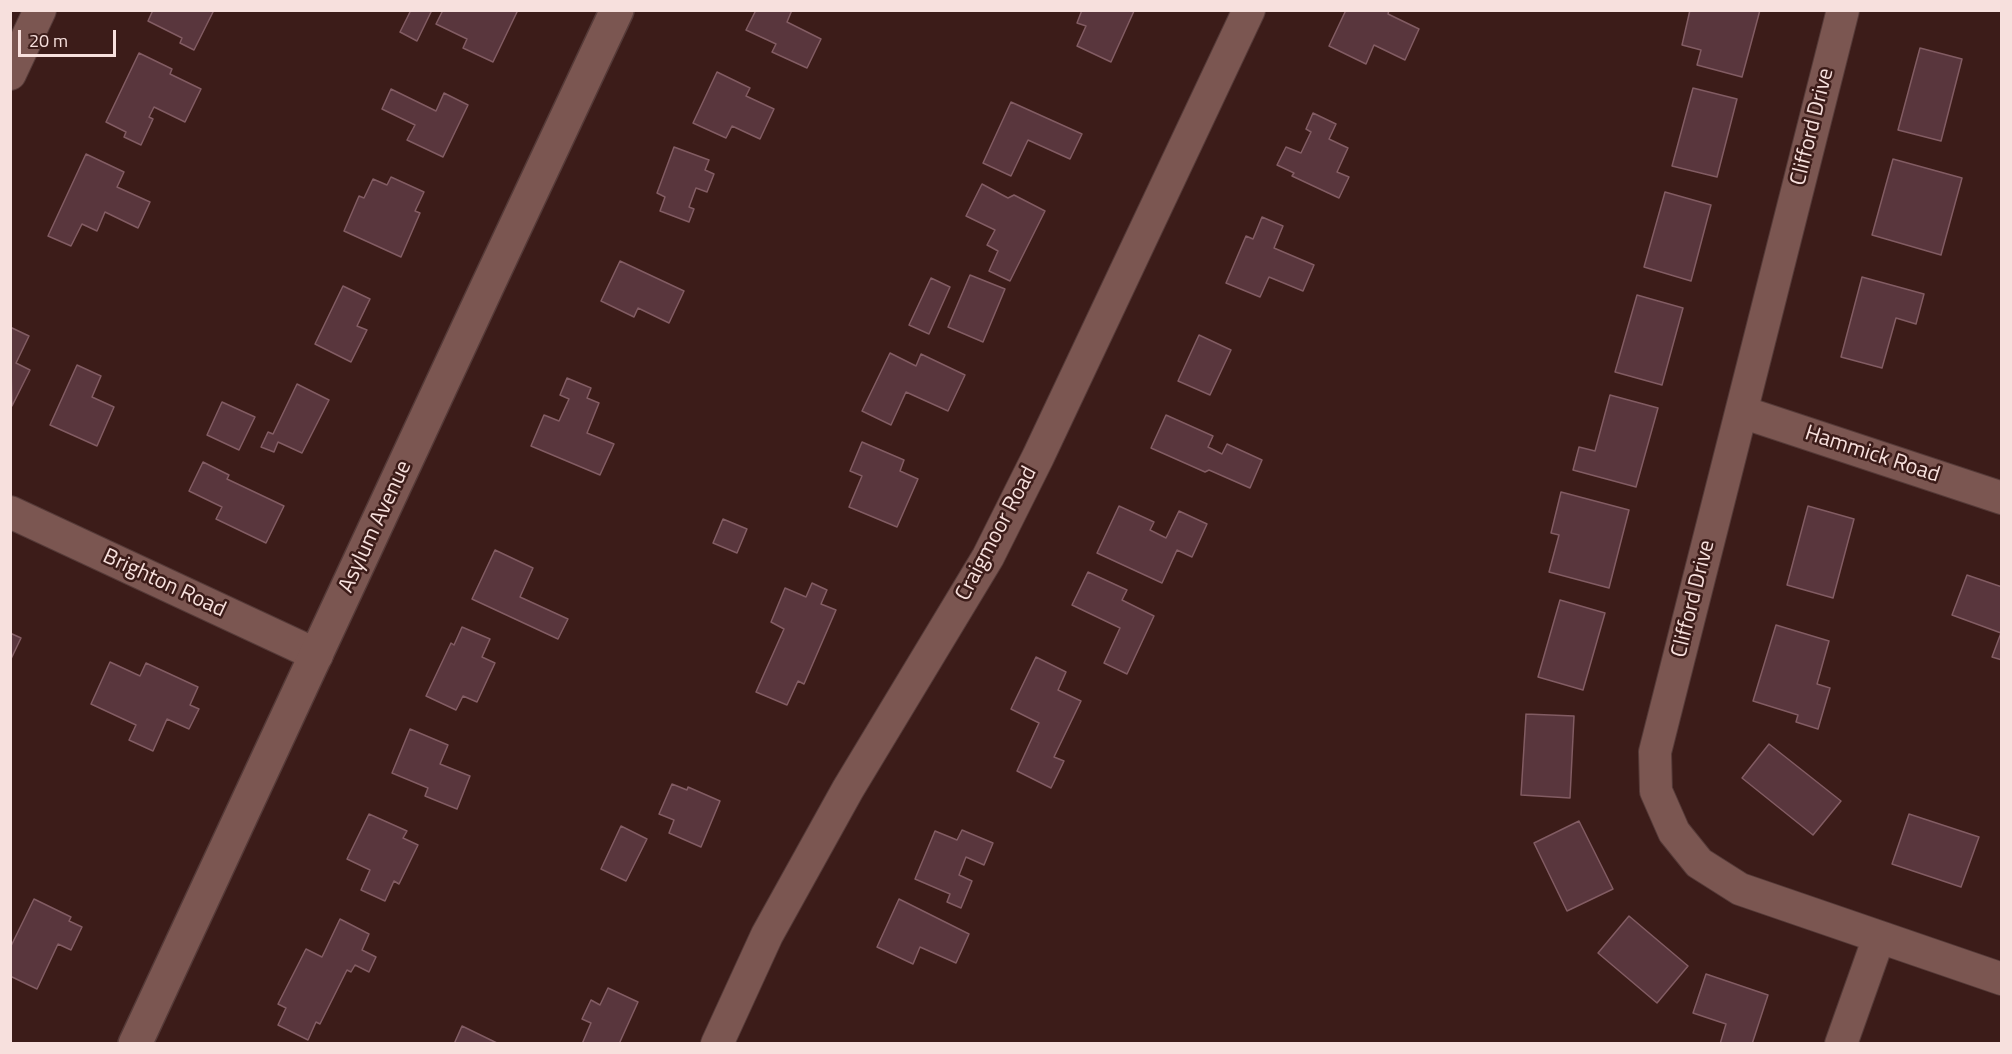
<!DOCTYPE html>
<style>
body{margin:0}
#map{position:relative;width:2012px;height:1054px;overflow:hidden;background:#3c1c19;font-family:"Titillium Web",sans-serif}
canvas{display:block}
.frame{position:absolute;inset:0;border:12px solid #f7e0dd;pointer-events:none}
.scale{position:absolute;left:18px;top:30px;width:98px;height:27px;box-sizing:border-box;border:3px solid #f7e0dd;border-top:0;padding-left:8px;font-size:18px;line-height:21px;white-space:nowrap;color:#f7e0dd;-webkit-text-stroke:4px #3c1c19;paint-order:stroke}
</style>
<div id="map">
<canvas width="2012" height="1054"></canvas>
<div class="frame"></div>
<div class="scale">20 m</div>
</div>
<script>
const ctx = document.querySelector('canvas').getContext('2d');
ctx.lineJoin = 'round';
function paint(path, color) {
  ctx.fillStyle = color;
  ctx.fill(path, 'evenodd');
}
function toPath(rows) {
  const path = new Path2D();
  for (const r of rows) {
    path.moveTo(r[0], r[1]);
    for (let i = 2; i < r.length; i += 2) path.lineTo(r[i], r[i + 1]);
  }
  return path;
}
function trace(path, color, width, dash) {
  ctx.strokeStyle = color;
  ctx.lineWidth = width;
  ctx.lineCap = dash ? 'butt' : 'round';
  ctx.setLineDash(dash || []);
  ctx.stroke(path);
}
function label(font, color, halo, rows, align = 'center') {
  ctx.font = font + ' "Titillium Web",sans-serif';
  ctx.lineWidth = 5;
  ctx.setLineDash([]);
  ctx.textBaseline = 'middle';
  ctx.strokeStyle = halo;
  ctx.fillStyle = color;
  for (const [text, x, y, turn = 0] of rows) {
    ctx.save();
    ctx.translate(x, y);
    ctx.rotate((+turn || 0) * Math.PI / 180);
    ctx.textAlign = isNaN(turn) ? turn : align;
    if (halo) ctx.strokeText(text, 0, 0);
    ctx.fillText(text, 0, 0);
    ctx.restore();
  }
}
const building = toPath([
 [153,10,214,10,194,50,180,43,182,38,148,21,153,10],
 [411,10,432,10,417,41,400,32,411,10],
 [443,10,514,10,517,12,493,62,463,48,467,39,436,24,443,10],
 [756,10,792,10,787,22,821,39,807,68,772,52,776,44,746,30,756,10],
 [1082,10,1134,11,1111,62,1077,46,1086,26,1077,23,1082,10],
 [1346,10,1389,10,1388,14,1419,29,1405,60,1374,45,1366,64,1329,46,1346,10],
 [1690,10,1760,10,1742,77,1697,65,1701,50,1682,45,1690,10],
 [1920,48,1962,59,1941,141,1898,130,1920,48],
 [139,53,172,69,170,74,201,89,185,122,154,107,149,117,153,119,141,145,124,137,126,132,106,122,139,53],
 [717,72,750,88,746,96,774,109,760,139,732,126,726,138,693,123,717,72],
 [1693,88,1737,99,1717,177,1672,166,1693,88],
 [391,89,436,111,444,93,468,105,443,157,407,140,415,125,382,109,391,89],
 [1011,102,1082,134,1070,159,1028,140,1011,176,983,163,1011,102],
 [1313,113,1336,124,1329,139,1348,148,1337,172,1349,177,1339,198,1292,176,1294,173,1277,165,1286,147,1301,153,1311,132,1306,129,1313,113],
 [674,147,709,160,705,170,714,174,707,192,696,188,689,207,694,209,689,222,660,211,665,197,657,193,674,147],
 [86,154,124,172,117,187,150,202,138,228,105,212,97,231,82,224,71,246,48,236,86,154],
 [1893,159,1962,178,1941,255,1872,235,1893,159],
 [391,177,424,192,415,211,420,213,401,257,344,231,359,196,364,198,373,179,387,185,391,177],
 [982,184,1008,198,1014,195,1045,211,1010,281,989,271,998,251,987,245,995,230,966,216,982,184],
 [1665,192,1711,205,1691,281,1644,267,1665,192],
 [1262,217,1283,226,1274,248,1314,265,1303,291,1269,277,1260,297,1226,283,1246,236,1253,239,1262,217],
 [620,261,684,291,669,323,638,308,634,317,601,301,620,261],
 [970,275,1005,289,983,342,948,327,970,275],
 [1862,277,1924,294,1916,324,1896,318,1882,368,1841,357,1862,277],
 [931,278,950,287,929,334,909,325,931,278],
 [343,286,370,299,357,326,367,330,351,362,315,344,343,286],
 [1637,295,1683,308,1662,385,1615,372,1637,295],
 [10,327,29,336,16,363,30,370,12,406,10,327],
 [1199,335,1231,350,1210,395,1178,381,1199,335],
 [890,353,916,366,921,354,965,375,948,411,906,392,891,425,862,411,890,353],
 [77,365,101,376,92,397,114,407,97,446,50,425,77,365],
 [567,378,591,388,587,398,599,403,587,433,614,444,600,475,531,446,544,415,559,421,569,399,560,395,567,378],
 [297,384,329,400,302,453,278,442,274,452,261,447,268,432,273,434,297,384],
 [1610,395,1658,408,1636,487,1573,470,1579,447,1595,451,1610,395],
 [222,402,255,417,239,450,207,435,222,402],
 [1166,415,1213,436,1208,447,1222,454,1227,444,1262,460,1250,488,1209,470,1205,472,1151,448,1166,415],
 [862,442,904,460,900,471,918,479,897,527,849,507,862,476,850,471,862,442],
 [203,462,229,475,227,479,284,506,266,543,216,519,222,507,189,491,203,462],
 [1561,492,1629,510,1609,588,1549,572,1559,535,1551,533,1561,492],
 [1119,506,1154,522,1150,530,1166,538,1179,511,1207,524,1192,557,1177,550,1162,583,1097,553,1119,506],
 [1808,506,1854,519,1833,598,1787,585,1808,506],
 [723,519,747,529,737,553,713,543,723,519],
 [495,550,533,568,520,597,568,619,558,639,472,599,495,550],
 [1088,572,1127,590,1122,600,1154,616,1127,674,1104,663,1120,628,1072,605,1088,572],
 [1967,575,2002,587,2002,660,1992,657,2001,633,1952,615,1967,575],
 [812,583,827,590,821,604,836,610,804,684,798,681,787,705,756,692,784,629,771,622,785,588,806,597,812,583],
 [1560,600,1605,613,1583,690,1538,677,1560,600],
 [1776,625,1829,641,1817,684,1830,688,1818,729,1796,722,1798,715,1753,701,1776,625],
 [462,627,490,639,482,657,495,663,477,702,463,696,456,710,426,696,451,643,454,645,462,627],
 [10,633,21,638,10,661,10,633],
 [1036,657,1066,672,1058,690,1081,701,1054,757,1064,761,1051,788,1017,771,1039,723,1011,709,1036,657],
 [110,662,140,676,146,663,198,687,190,705,199,709,189,729,167,719,153,751,129,740,136,725,91,704,110,662],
 [1526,714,1574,716,1570,798,1521,795,1526,714],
 [410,729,448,745,440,764,470,776,457,809,425,796,428,788,392,773,410,729],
 [1769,744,1841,801,1813,835,1742,778,1769,744],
 [672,784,687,790,688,787,720,801,701,847,669,833,674,820,659,814,672,784],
 [369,814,407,831,403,838,418,845,399,884,394,881,385,901,361,890,370,870,347,859,369,814],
 [1909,814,1979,837,1961,887,1892,864,1909,814],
 [1579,821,1613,889,1567,911,1534,843,1579,821],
 [621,826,647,839,626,881,601,869,621,826],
 [962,830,993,843,984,865,966,857,959,875,972,881,961,908,947,902,950,894,915,879,935,831,957,840,962,830],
 [34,899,71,917,69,921,82,927,71,950,58,944,37,989,10,976,10,948,34,899],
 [899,899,969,934,956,963,920,947,913,964,877,947,899,899],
 [1629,916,1688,966,1657,1003,1598,953,1629,916],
 [340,919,369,934,362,950,376,957,369,972,355,965,351,972,347,970,320,1024,316,1022,308,1040,278,1025,286,1008,278,1004,306,949,322,957,340,919],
 [1706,974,1768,995,1752,1044,1720,1044,1726,1024,1693,1013,1706,974],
 [608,988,638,1002,619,1044,582,1044,591,1023,582,1019,591,1000,600,1005,608,988],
 [462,1026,499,1044,454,1044,462,1026]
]);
paint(building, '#59363d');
trace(building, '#825c63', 1.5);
const minor = toPath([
 [1843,10,1655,752,1656,791,1674,832,1699,863,1740,889,2002,979],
 [10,74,40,10],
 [1742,412,2002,498],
 [10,512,317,655],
 [717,1044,767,935,848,789,988,557,1038,457,1249,10],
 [1841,1044,1879,937]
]);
const secondary = toPath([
 [135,1044,486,289,617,10]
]);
trace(minor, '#553a38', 34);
trace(secondary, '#553a38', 36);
trace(minor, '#7b5651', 32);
trace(secondary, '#7b5651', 33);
label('22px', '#f7e0dd', '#3c1c19', [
 ["Clifford Drive",1813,127,-76],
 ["Hammick Road",1872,455,18],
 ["Asylum Avenue",376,527,-65],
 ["Craigmoor Road",997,534,-62],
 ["Brighton Road",164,584,25],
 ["Clifford Drive",1694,599,-76]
]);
</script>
